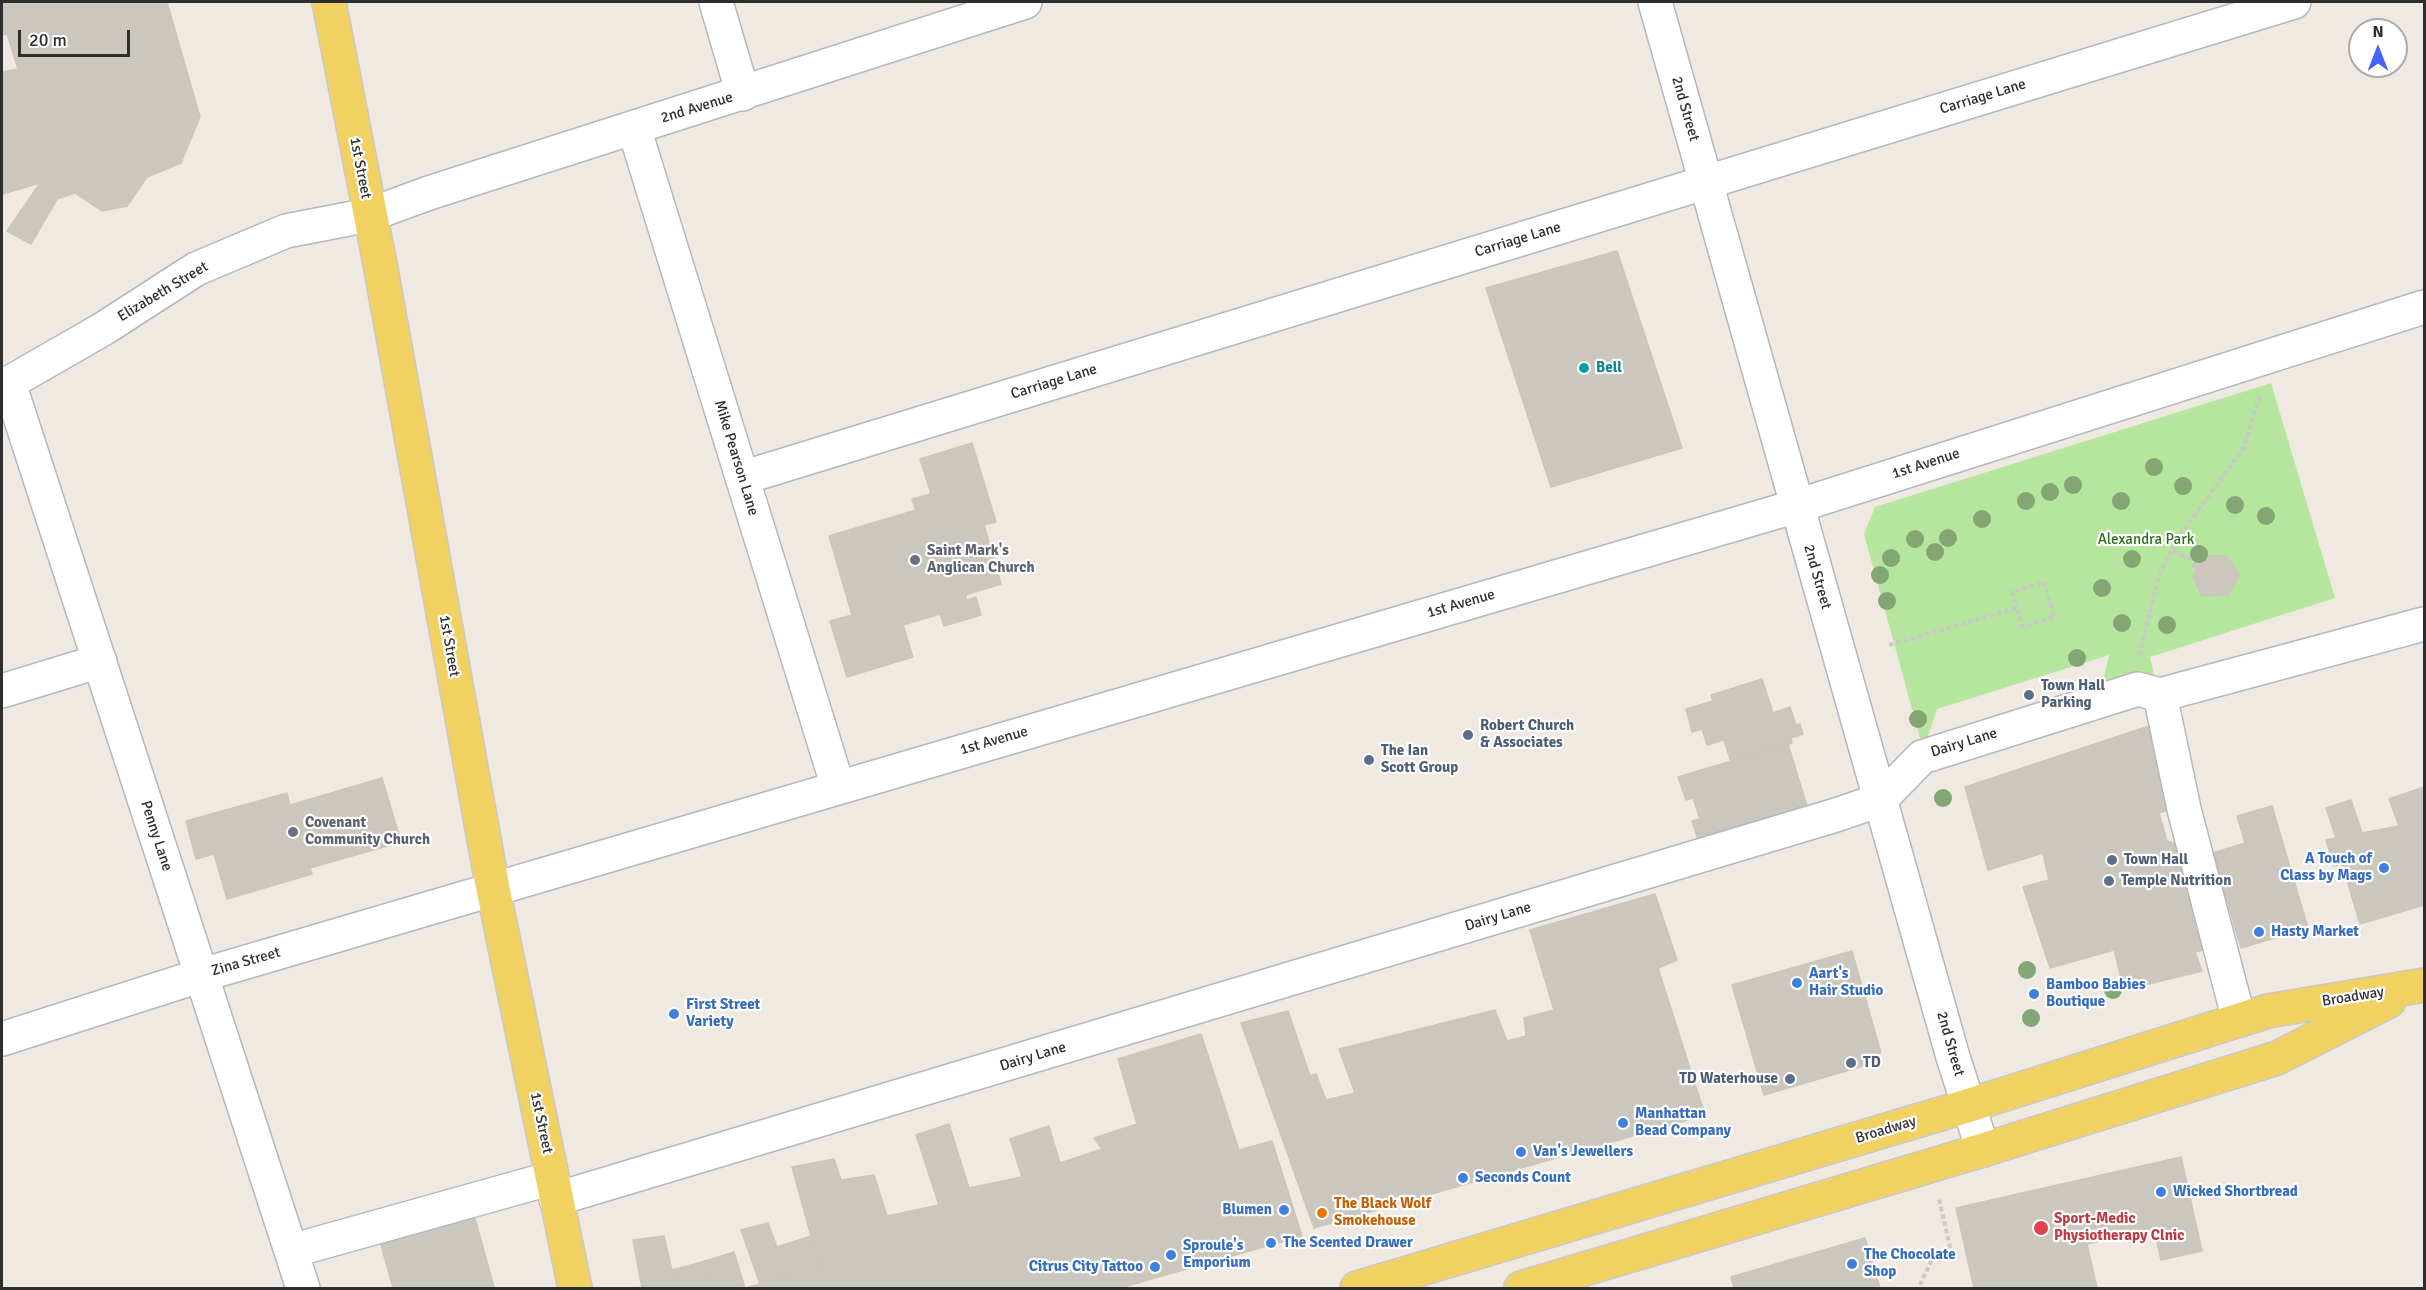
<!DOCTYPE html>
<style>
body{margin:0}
#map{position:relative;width:2426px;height:1290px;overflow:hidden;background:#efe9e1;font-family:Signika,sans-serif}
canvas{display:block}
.frame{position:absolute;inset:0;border:3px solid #2e2e2e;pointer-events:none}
.north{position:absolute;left:2348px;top:18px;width:60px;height:60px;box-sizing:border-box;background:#fff;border:2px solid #ababab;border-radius:50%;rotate:0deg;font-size:16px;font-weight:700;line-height:24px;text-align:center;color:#2e2e2e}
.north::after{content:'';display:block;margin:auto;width:21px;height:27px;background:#4264fb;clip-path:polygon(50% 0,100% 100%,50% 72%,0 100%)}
.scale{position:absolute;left:18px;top:30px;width:112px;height:27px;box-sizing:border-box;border:3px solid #2e2e2e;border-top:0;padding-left:8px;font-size:18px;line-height:21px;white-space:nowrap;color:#2e2e2e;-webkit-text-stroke:4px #fff;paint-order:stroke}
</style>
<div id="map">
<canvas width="2426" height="1290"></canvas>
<div class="frame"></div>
<div class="north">N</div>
<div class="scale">20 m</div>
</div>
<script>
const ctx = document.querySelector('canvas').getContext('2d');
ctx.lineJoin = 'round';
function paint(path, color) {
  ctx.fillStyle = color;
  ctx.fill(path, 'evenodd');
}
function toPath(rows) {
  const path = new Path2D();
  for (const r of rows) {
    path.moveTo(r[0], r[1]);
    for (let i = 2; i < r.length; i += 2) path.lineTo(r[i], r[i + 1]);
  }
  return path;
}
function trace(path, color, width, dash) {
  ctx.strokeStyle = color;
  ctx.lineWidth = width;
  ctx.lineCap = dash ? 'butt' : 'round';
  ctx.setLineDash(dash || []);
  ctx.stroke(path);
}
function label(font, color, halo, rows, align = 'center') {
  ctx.font = font + ' Signika,sans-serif';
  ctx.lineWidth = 4.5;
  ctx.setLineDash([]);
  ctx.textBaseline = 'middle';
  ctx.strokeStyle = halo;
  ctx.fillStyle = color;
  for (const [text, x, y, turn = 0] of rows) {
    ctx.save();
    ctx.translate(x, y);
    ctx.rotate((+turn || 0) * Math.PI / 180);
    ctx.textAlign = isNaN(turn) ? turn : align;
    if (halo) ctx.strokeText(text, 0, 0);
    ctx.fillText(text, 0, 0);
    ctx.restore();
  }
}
paint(toPath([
 [2271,383,2335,598,2150,657,2154,675,2102,686,2109,655,1937,709,1927,739,1920,738,1864,534,1875,507]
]), '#b6e59e');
const building = toPath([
 [2,2,167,2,200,117,181,163,147,177,127,206,102,211,75,193,57,199,31,244,7,231,40,183,3,194,2,189,2,72,18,69,7,34,2,35,2,2],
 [1617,251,1682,448,1551,487,1486,288,1617,251],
 [972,443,996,522,984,525,1001,584,965,595,967,600,976,597,981,615,944,626,940,614,903,625,913,657,847,677,830,621,852,615,829,536,916,510,912,499,931,494,920,459,972,443],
 [2204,556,2226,556,2240,575,2228,595,2202,596,2193,577,2197,569,2192,567,2196,558,2202,560,2204,556],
 [1762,679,1773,713,1790,707,1796,725,1800,724,1803,734,1791,738,1792,743,1731,762,1724,740,1707,745,1702,729,1692,732,1686,709,1713,701,1711,695,1762,679],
 [2152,725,2175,808,2159,813,2167,841,2174,843,2201,926,2195,927,2203,950,2195,952,2202,971,2124,990,2114,950,2050,968,2023,887,2049,880,2043,853,1988,870,1965,787,2152,725],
 [1788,744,1807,806,1698,839,1692,821,1700,819,1693,798,1686,800,1678,777,1788,744],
 [382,778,401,842,310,868,312,874,227,899,214,854,196,859,186,821,287,793,290,805,382,778],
 [2424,787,2424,905,2360,924,2342,864,2334,866,2326,840,2336,838,2326,808,2351,800,2362,833,2399,826,2389,799,2424,787],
 [2272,806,2308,928,2241,948,2213,853,2245,843,2237,816,2272,806],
 [1655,894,1677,960,1658,968,1705,1115,1314,1228,1241,1023,1288,1011,1310,1076,1316,1074,1326,1100,1355,1093,1339,1049,1495,1010,1507,1041,1526,1036,1524,1018,1554,1010,1530,930,1655,894],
 [1852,951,1881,1053,1868,1056,1870,1064,1764,1095,1732,985,1852,951],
 [1201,1034,1239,1150,1272,1141,1302,1236,1120,1288,828,1288,811,1236,792,1167,834,1159,841,1180,874,1175,887,1216,939,1205,916,1135,949,1124,969,1188,1022,1177,1010,1139,1049,1126,1060,1163,1102,1149,1094,1138,1137,1124,1118,1059,1201,1034],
 [2181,1157,2202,1251,2161,1260,2154,1229,2087,1244,2097,1288,1974,1288,1956,1208,2181,1157],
 [474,1215,494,1287,393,1288,380,1241,474,1215],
 [768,1223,777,1247,811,1236,828,1288,790,1288,787,1276,760,1284,741,1230,768,1223],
 [664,1236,676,1288,642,1288,633,1240,664,1236],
 [1865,1238,1880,1288,1734,1288,1731,1277,1865,1238],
 [734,1252,745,1288,710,1288,702,1262,734,1252],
 [702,1262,710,1288,676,1288,672,1270,702,1262],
 [785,1276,790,1288,746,1288,760,1284,785,1276]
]);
paint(building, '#cbc7bf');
trace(building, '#cbc5ba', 1.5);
const minor = toPath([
 [716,2,743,94],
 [1655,2,1953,1057,1983,1150],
 [634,128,838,787],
 [9,383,303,1288],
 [2,387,103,329,196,269,286,231,369,215,429,193,1025,2],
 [742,478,2294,2],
 [2,691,100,661],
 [2160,695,2184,809,2239,1020],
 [2,1039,202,975,1797,506,2424,307],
 [556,1199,1836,815,1880,800,1922,757,2138,689,2160,695,2424,624],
 [291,1251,552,1178]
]);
const major = toPath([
 [329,2,380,264,493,889,575,1288],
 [1357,1288,1967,1106,2268,1011,2424,985],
 [1521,1288,1983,1150,2277,1058,2389,1001]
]);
trace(minor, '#b4b7c1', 36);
trace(major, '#c9c9c9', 36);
trace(toPath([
 [2173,551,2194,562],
 [1889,645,2017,608,2023,627,2054,617,2044,582,2012,592,2017,608],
 [2139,655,2160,573,2181,534,2243,449,2260,396],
 [1920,1285,1932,1259,1951,1251,1939,1199]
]), '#c9c9c9', 4, [4.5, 3]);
trace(minor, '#fff', 33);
trace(major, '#f2d163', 33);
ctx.fillStyle = '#84a574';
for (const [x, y] of [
 [2154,467],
 [2073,485],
 [2183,486],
 [2050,492],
 [2026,501],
 [2121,501],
 [2235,505],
 [2266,516],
 [1982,519],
 [1948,538],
 [1915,539],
 [1935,552],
 [2199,554],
 [1891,558],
 [2132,559],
 [1880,575],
 [2102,588],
 [1887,601],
 [2122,623],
 [2167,625],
 [2077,658],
 [1918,719],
 [1943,798],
 [2027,970],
 [2113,990],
 [2031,1018]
]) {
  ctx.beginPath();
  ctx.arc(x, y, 9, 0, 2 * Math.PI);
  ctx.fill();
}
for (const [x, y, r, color] of [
 [1584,368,6,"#0f9aa8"],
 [915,560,6,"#6b7280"],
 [2029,695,6,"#5c6f8a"],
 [1468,735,6,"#5c6f8a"],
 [1369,760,6,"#5c6f8a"],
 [293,832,6,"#6b7280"],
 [2112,860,6,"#5c6f8a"],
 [2384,868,6,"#3f7fe0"],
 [2109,881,6,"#5c6f8a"],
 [2259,932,6,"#3f7fe0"],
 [1797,983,6,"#3f7fe0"],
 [2034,994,6,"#3f7fe0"],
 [674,1014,6,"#3f7fe0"],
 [1851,1063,6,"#5c6f8a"],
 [1790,1079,6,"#5c6f8a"],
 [1623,1123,6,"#3f7fe0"],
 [1521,1152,6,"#3f7fe0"],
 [1463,1178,6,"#3f7fe0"],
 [2161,1192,6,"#3f7fe0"],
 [1284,1210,6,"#3f7fe0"],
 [1322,1213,6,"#e8710a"],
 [2041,1228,8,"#e0444e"],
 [1271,1243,6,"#3f7fe0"],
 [1171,1255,6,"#3f7fe0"],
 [1852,1264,6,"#3f7fe0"],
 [1155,1267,6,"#3f7fe0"]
]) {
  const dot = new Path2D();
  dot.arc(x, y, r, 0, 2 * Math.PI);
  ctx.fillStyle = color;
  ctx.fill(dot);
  trace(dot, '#fff', 2);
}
label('15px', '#2e2e2e', '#fff', [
 ["Carriage Lane",1983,97,-17],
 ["2nd Avenue",697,108,-17],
 ["2nd Street",1685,109,74],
 ["1st Street",360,168,79],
 ["Carriage Lane",1518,240,-17],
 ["Elizabeth Street",163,292,-31],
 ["Carriage Lane",1054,382,-17],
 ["Mike Pearson Lane",736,458,73],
 ["1st Avenue",1926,464,-18],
 ["2nd Street",1817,577,74],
 ["1st Avenue",1461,604,-16],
 ["1st Street",449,646,80],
 ["1st Avenue",994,741,-16],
 ["Dairy Lane",1964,743,-17],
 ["Penny Lane",156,836,72],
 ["Dairy Lane",1498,917,-17],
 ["Zina Street",246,962,-16],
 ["Broadway",2353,997,-9],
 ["2nd Street",1950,1044,74],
 ["Dairy Lane",1033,1057,-17],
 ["1st Street",541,1123,78],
 ["Broadway",1886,1130,-17]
]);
label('bold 15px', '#0d838f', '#fff', [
 ["Bell",1596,368]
], 'left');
label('15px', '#2c6e1b', '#fff', [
 ["Alexandra Park",2146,540]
]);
label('bold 15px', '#5b616d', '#fff', [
 ["Saint Mark's",927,551],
 ["Anglican Church",927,568],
 ["Covenant",305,823],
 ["Community Church",305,840]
], 'left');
label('bold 15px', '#4e5e75', '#fff', [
 ["Town Hall",2041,686],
 ["Parking",2041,703],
 ["Robert Church",1480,726],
 ["& Associates",1480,743],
 ["The Ian",1381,751],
 ["Scott Group",1381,768],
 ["Town Hall",2124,860],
 ["Temple Nutrition",2121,881],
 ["TD",1863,1063],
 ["TD Waterhouse",1778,1079,"right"]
], 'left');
label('bold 15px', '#366cbe', '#fff', [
 ["A Touch of",2372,859,"right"],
 ["Class by Mags",2372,876,"right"],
 ["Hasty Market",2271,932],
 ["Aart's",1809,974],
 ["Hair Studio",1809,991],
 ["Bamboo Babies",2046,985],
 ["Boutique",2046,1002],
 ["First Street",686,1005],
 ["Variety",686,1022],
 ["Manhattan",1635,1114],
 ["Bead Company",1635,1131],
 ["Van's Jewellers",1533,1152],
 ["Seconds Count",1475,1178],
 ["Wicked Shortbread",2173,1192],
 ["Blumen",1272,1210,"right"],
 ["The Scented Drawer",1283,1243],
 ["Sproule's",1183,1246],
 ["Emporium",1183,1263],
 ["The Chocolate",1864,1255],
 ["Shop",1864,1272],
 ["Citrus City Tattoo",1143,1267,"right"]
], 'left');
label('bold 15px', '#c56008', '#fff', [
 ["The Black Wolf",1334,1204],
 ["Smokehouse",1334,1221]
], 'left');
label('bold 15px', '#be3a42', '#fff', [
 ["Sport-Medic",2054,1219],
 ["Physiotherapy Clnic",2054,1236]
], 'left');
</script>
